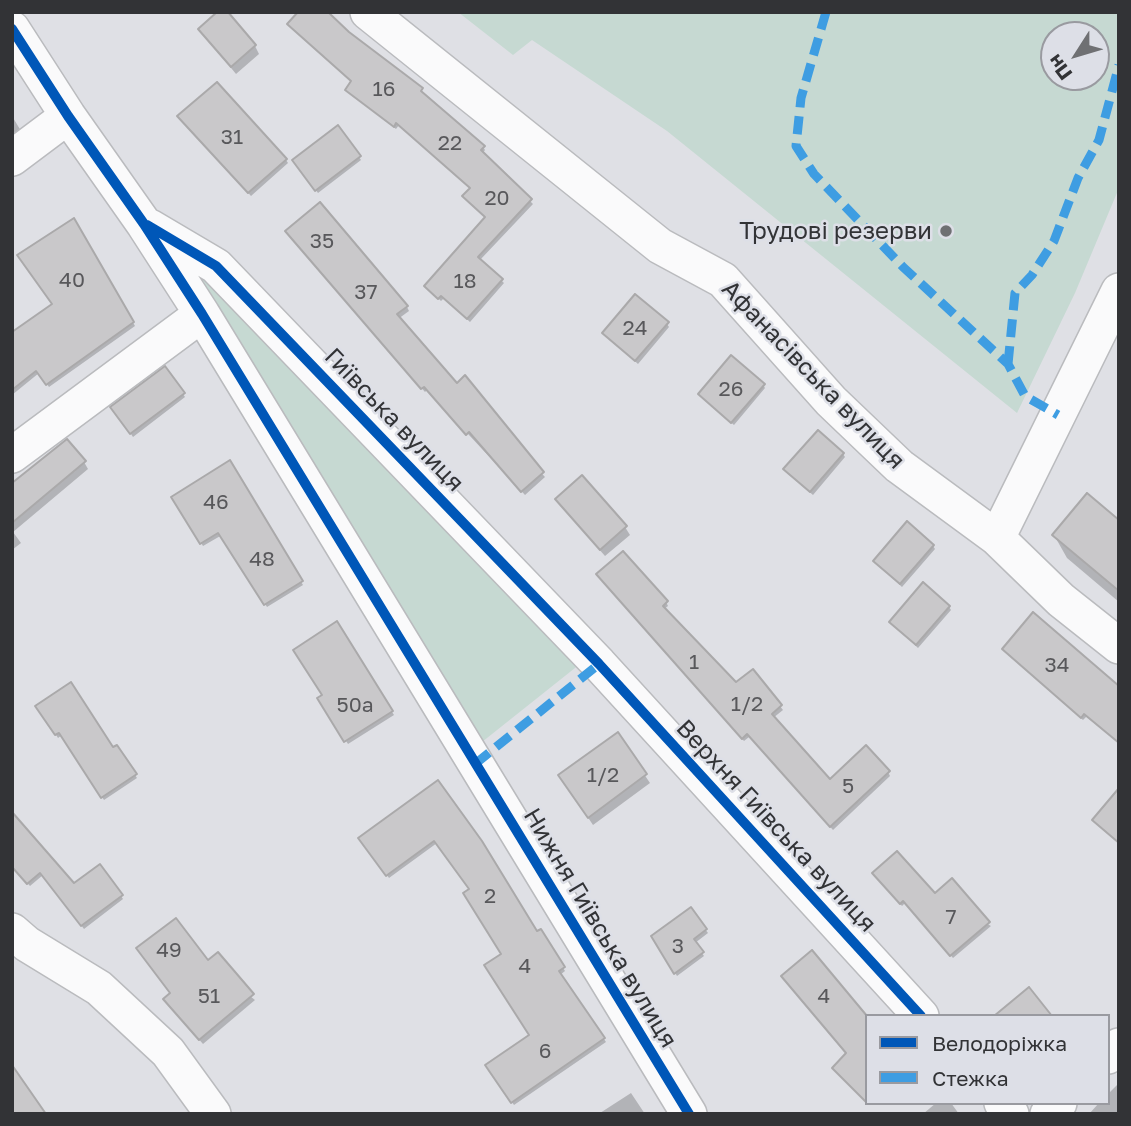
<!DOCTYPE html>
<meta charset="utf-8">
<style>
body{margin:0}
#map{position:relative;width:1131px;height:1126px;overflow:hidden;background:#dfe0e5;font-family:"Golos Text",sans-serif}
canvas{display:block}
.frame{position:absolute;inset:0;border:14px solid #323336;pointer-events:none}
.legend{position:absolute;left:865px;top:1014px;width:245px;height:91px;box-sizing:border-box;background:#dddfe7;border:2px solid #999aa0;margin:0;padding:9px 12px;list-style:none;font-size:21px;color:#323336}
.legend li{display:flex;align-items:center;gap:14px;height:35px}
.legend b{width:35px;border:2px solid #999aa0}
.north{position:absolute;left:1040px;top:21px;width:70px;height:70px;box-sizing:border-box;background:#dddfe7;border:2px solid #999aa0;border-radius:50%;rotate:233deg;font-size:19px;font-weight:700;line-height:28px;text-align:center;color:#323336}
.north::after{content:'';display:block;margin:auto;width:24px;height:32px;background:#6f7073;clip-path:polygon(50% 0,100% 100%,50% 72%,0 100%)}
</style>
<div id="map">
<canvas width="1131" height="1126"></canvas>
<div class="frame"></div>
<ul class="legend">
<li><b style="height:9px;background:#0057b8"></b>Велодоріжка</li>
<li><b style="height:9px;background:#3e9de2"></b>Стежка</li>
</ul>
<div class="north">Пн</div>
</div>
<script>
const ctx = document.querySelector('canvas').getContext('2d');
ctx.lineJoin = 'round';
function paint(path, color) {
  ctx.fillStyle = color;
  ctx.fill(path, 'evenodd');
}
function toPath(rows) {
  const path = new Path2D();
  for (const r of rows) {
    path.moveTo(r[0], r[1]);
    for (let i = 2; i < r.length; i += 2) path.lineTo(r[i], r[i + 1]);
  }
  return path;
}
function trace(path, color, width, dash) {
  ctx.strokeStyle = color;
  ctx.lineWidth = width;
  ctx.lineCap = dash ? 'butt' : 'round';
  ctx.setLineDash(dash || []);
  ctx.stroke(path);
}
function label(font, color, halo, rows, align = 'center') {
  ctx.font = font + ' "Golos Text",sans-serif';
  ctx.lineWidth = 5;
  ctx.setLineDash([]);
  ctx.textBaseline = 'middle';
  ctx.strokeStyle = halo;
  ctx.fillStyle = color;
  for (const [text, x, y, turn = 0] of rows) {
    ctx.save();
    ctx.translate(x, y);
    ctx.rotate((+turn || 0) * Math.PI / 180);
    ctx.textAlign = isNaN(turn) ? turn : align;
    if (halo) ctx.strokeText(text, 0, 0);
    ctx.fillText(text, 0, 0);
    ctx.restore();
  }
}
paint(toPath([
 [458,12,1119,12,1119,188,1075,293,1017,413,667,131,532,40,513,55],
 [1096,35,1096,77,1054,77,1054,35],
 [212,277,580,664,482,742,196,281]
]), '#c6d9d2');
paint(toPath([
 [200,30,255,46,259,54,236,74],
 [347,34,421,89,422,94,483,147,485,150,482,154,533,204,480,260,504,283,470,322,444,298,441,301,426,286,486,218,466,200,472,189,399,125,396,129,349,93,347,90,353,82],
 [12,116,21,131,12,136],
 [181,119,286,160,288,163,251,196],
 [359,157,361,160,318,193,296,164],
 [74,220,135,326,49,387,39,373,12,395,12,335,54,305],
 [290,236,407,307,409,311,398,319,545,477,525,495,427,390,425,392],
 [667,324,669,327,638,364,604,333],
 [763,385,765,388,734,425,702,397],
 [183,394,185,397,133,437,113,407],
 [843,454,845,457,813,495,787,473],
 [84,462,88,469,13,532,21,543,12,550,12,486],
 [230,463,303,585,267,607,222,535,203,546,173,498],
 [562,507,625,527,630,535,605,556],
 [1119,523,1119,602,1067,558,1054,535],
 [933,546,935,549,902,587,875,562],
 [600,578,666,602,668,606,664,609,736,685,753,671,783,710,773,718,830,782,888,772,890,776,833,830,749,737,744,741],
 [949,607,951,610,918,648,891,622],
 [336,623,394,715,348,744,319,699,324,696],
 [1004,649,1119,689,1119,743,1087,716,1083,720],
 [38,706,113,749,116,747,137,778,104,800,62,735,58,738],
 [617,734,650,783,593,825,565,783],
 [438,783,537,933,540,931,565,971,560,975,606,1042,514,1105,487,1066,531,1035,504,954,471,890,437,843,389,878,361,838],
 [12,819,74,885,121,896,123,899,84,929,43,875,30,886,12,866],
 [876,877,935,895,991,926,953,958,905,903,902,906],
 [690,909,708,933,695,943,704,956,677,976,654,937],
 [208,963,255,1000,203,1044,168,1004],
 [1119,1083,1119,1114,1089,1114,1099,1103,1108,1103,1108,1094],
 [631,1093,645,1114,601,1114,600,1113],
 [936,1103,951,1103,959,1114,923,1114]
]), '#0003');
const building = toPath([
 [217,12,228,12,256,45,231,67,198,29,217,12],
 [298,12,328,12,349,32,423,88,421,91,485,146,481,150,532,199,478,257,503,279,467,319,441,296,438,299,424,286,485,217,462,196,470,188,396,123,394,127,345,90,351,81,287,24,298,12],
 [217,82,287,159,248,193,177,116,217,82],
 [338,125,361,156,315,191,292,160,338,125],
 [320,202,408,306,397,314,457,383,465,375,544,472,521,492,469,432,466,435,424,387,421,389,285,231,320,202],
 [74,218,134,322,46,385,36,371,12,390,12,332,52,304,17,255,74,218],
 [635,294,669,322,635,361,602,333,635,294],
 [731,355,765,384,731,423,698,394,731,355],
 [165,366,185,393,130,434,110,407,165,366],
 [818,430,844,453,810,492,783,469,818,430],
 [67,439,86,461,12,523,12,483,67,439],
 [230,460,303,581,264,605,218,533,200,544,171,497,230,460],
 [582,475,627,526,600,550,555,499,582,475],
 [1087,493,1119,520,1119,591,1052,535,1087,493],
 [907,521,934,545,900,584,873,561,907,521],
 [623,551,668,601,663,606,736,682,753,669,782,705,772,714,830,779,866,745,890,771,830,827,747,734,742,739,596,574,623,551],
 [923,582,950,606,916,645,889,622,923,582],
 [1033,612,1119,686,1119,743,1084,714,1081,718,1002,649,1033,612],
 [337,621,393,711,344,742,317,698,322,695,293,650,337,621],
 [71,682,113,747,117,745,137,774,101,798,59,733,55,735,35,706,71,682],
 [618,732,647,774,588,818,558,775,618,732],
 [438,780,482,841,537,931,541,929,565,967,559,971,605,1038,511,1103,485,1065,529,1035,484,965,501,954,463,893,469,889,434,841,386,876,358,838,438,780],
 [1119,788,1119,843,1092,820,1119,788],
 [12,812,74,883,100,864,123,895,81,926,40,873,27,884,12,867,12,812],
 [897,851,935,893,952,878,990,922,950,956,903,901,900,904,872,873,897,851],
 [691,907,707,929,694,939,704,952,674,974,651,936,691,907],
 [176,918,208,960,218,952,254,994,199,1040,163,999,170,993,136,948,176,918],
 [812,950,867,1016,867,1103,832,1068,846,1053,781,976,812,950],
 [1029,987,1052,1016,994,1016,1029,987],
 [12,1065,46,1114,12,1114,12,1065]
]);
paint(building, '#c9c8ca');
trace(building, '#aaa9aa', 2);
const minor = toPath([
 [368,12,660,246,723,280,831,401,899,466,997,538,1061,600,1119,646],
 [12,29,68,116,144,224,202,314,689,1114],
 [12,158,68,116],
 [150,227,216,266,599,664,921,1016],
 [12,455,202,314],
 [997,538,1119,291],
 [12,931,27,944,99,988,168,1052,213,1114],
 [1108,1056,1119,1046],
 [1002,1103,1011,1114],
 [1048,1114,1059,1103]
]);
trace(minor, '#babbbe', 38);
trace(minor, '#fafafb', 35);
trace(toPath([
 [826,12,801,98,796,146,814,174,903,267,1008,364,1025,396,1058,415],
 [1008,364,1015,293,1032,275,1054,241,1078,178,1099,140,1119,65],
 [475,764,599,664]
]), '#3e9de2', 9, [18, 9]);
trace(toPath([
 [12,29,68,116,144,224,202,314,689,1114],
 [147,225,216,266,599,664,921,1016]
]), '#0057b8', 10);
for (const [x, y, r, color] of [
 [946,231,7,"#6f7073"]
]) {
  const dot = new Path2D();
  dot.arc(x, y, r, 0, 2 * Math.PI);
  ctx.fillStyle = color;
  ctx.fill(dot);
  trace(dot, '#dddfe7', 2.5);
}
label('21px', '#58585b', null, [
 ["16",384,89],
 ["31",232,137],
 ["22",450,143],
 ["20",497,198],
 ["35",322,241],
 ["40",72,280],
 ["18",465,281],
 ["37",366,292],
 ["24",635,328],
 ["26",731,389],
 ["46",216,502],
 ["48",262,559],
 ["1",694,662],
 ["34",1057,665],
 ["1/2",747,704],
 ["50а",355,705],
 ["1/2",603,775],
 ["5",848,786],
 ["2",490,896],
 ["7",951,917],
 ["3",678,946],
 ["49",169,950],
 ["4",525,966],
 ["51",209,996],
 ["4",824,996],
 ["6",545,1051]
]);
label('24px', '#323336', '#dddfe7', [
 ["Трудові резерви",932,231]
], 'right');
label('24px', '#323336', '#dddfe7', [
 ["Афанасівська вулиця",813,375,46],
 ["Гиївська вулиця",394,420,46],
 ["Верхня Гиївська вулиця",776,826,47],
 ["Нижня Гиївська вулиця",600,928,59]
]);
</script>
